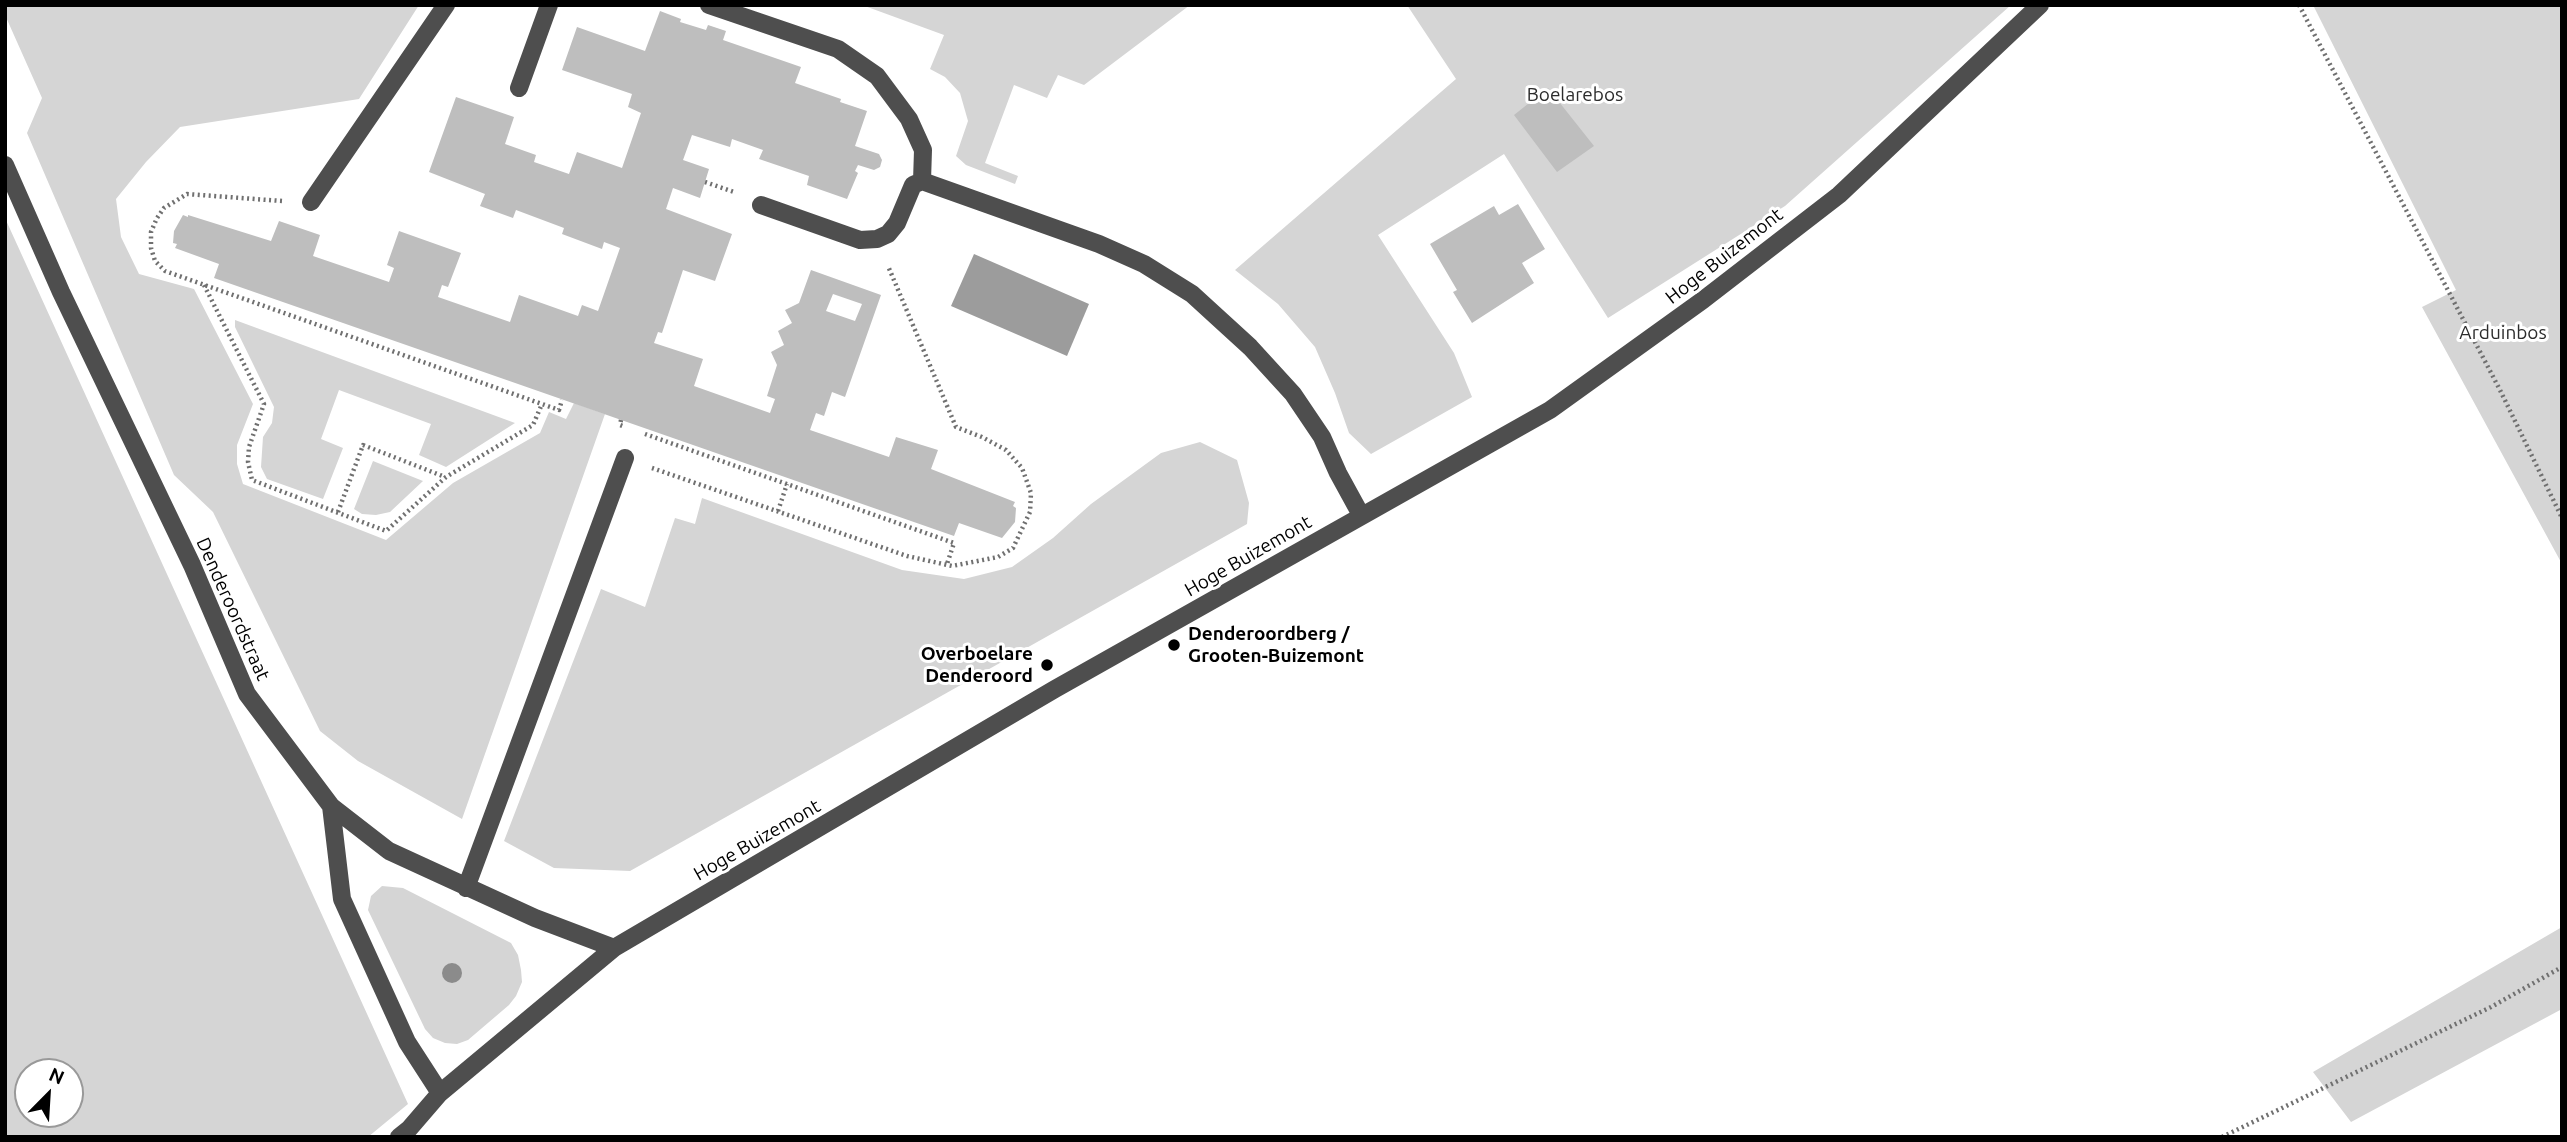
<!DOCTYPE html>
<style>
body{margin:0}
#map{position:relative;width:2567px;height:1142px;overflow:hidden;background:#fff;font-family:Ubuntu,sans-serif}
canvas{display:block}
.frame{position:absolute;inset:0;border:7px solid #000;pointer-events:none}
.north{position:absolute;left:14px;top:1058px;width:70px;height:70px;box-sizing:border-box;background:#fff;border:2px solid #999;border-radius:50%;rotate:24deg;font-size:19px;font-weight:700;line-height:28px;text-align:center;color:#000}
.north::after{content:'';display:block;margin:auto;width:24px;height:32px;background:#000;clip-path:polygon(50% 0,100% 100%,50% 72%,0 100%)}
</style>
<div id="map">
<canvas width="2567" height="1142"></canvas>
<div class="frame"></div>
<div class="north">N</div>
</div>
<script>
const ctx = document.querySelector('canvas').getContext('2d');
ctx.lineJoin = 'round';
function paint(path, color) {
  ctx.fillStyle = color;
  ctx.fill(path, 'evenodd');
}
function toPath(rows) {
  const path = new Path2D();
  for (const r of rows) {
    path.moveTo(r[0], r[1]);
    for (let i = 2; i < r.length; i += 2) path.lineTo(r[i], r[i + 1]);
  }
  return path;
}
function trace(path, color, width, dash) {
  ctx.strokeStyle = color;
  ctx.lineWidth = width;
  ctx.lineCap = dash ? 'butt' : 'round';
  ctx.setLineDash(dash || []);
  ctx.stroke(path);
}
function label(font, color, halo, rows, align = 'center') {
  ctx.font = font + ' Ubuntu,sans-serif';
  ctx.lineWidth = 6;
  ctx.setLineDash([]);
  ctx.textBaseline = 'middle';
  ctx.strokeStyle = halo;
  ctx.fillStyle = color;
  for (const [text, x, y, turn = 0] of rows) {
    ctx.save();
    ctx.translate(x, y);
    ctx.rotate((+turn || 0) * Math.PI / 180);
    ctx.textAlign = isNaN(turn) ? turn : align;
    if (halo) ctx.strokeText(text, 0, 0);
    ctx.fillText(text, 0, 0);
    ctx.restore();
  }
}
paint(toPath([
 [5,5,419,5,359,99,180,127,146,162,116,199,121,237,139,274,194,289,253,404,237,445,237,464,243,484,386,540,453,483,540,433,549,412,566,419,574,403,605,414,462,819,358,761,320,731,213,512,174,475,27,133,42,98,5,15],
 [862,5,1190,5,1084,85,1058,75,1047,98,1014,85,985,163,1018,176,1015,184,966,165,956,156,968,121,960,93,945,77,930,69,944,35],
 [1407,5,2011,5,1785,206,1608,318,1504,154,1378,235,1454,353,1472,397,1371,454,1349,433,1335,393,1315,347,1278,304,1235,270,1456,79],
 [2313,5,2562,5,2562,564,2422,307,2456,290],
 [5,218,408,1104,368,1137,5,1137],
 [28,1072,70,1072,70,1114,28,1114],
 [235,320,515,423,446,467,419,455,431,424,339,390,321,439,343,448,323,499,267,479,261,467,263,437,272,423,274,407,235,327],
 [1200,442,1237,460,1249,503,1247,524,630,871,554,868,504,841,601,589,645,607,675,518,695,524,702,498,902,570,964,579,1012,567,1053,538,1091,504,1161,453],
 [373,461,423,481,390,512,376,515,362,514,354,509],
 [382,886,403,888,511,943,518,955,521,970,522,982,516,996,509,1005,468,1040,457,1044,445,1043,433,1038,425,1029,368,910,371,896],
 [2562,927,2562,1009,2351,1122,2313,1072]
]), '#d5d5d5');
paint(toPath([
 [974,254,1089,304,1067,356,951,306]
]), '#9c9c9c');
paint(toPath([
 [660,11,681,19,680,22,706,30,708,25,726,31,723,40,801,67,795,83,841,99,840,102,867,111,855,146,879,154,882,160,880,167,874,170,858,165,855,171,858,173,847,199,807,185,809,176,759,159,763,150,732,139,730,147,692,135,683,160,709,169,700,198,673,188,666,209,732,234,715,281,683,270,662,333,658,332,654,343,703,359,694,386,770,413,775,399,767,396,777,365,771,352,784,345,778,331,792,323,785,310,799,303,811,270,881,295,845,397,832,392,824,416,816,413,810,430,889,457,896,437,938,450,931,469,1015,502,1013,506,1016,508,1015,522,1002,538,959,523,954,536,214,278,219,264,175,248,177,244,173,243,174,231,183,215,188,217,188,215,271,241,279,221,320,235,313,256,389,282,394,268,387,265,399,231,461,253,448,287,442,285,438,297,510,322,519,295,578,316,582,305,598,311,620,248,604,242,602,249,562,234,564,228,516,210,513,218,480,206,485,194,429,172,456,97,514,117,505,144,536,155,534,162,569,174,577,152,622,168,641,113,628,107,632,94,562,70,577,27,645,51],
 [833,294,862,304,855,321,826,311],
 [1548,88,1594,146,1557,172,1514,115],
 [1518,204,1545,249,1522,263,1534,283,1472,323,1453,292,1457,290,1430,244,1494,206,1499,215]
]), '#bebebe');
trace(toPath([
 [2299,5,2500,390,2562,518],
 [705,182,734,192],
 [282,201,187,194,164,208,157,218,151,232,151,248,155,261,165,271,559,410,562,400],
 [204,285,264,404,249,447,248,462,252,480,386,531,446,477,533,425,542,404],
 [621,420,620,425,625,427],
 [645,434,954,543,947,564],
 [652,468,907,556,952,566,998,557,1013,548,1030,512,1031,493,1022,468,1006,450,982,437,956,427,888,266],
 [778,511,787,484],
 [338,512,363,445,445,477],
 [2222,1137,2491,1007,2562,967]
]), '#707070', 4.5, [2, 3.5]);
trace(toPath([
 [709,5,838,49,877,76,909,119,923,150,922,181],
 [519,88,549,5],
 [5,165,61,292,192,565,247,694,331,806,389,851,535,918,614,948],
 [311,202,446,5],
 [761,205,860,240,877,239,888,234,897,223,913,185,922,181,1099,244,1144,264,1192,294,1250,347,1293,394,1322,437,1338,473,1361,515],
 [331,806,342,899,407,1042,440,1093],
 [466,888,625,458],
 [399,1137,409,1129,440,1093,614,948,1055,689,1550,410,1703,300,1839,195,2040,5]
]), '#4e4e4e', 18);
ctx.fillStyle = '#8b8b8b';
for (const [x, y] of [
 [452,973]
]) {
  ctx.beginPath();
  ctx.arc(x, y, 10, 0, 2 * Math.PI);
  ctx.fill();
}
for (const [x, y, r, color] of [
 [1174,645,7,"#000"],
 [1047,665,7,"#000"]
]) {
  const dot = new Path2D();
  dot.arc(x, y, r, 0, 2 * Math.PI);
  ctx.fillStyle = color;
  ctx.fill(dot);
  trace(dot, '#fff', 2.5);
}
label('19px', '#2c2c2c', '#fff', [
 ["Boelarebos",1575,95],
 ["Arduinbos",2503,333]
]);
label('19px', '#000', '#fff', [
 ["Hoge Buizemont",1724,256,-38],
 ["Hoge Buizemont",1248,556,-30],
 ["Denderoordstraat",233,609,66],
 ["Hoge Buizemont",757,840,-30]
]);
label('bold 19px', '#000', '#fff', [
 ["Denderoordberg /",1188,634],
 ["Grooten-Buizemont",1188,656],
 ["Overboelare",1033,654,"right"],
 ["Denderoord",1033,676,"right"]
], 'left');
</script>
